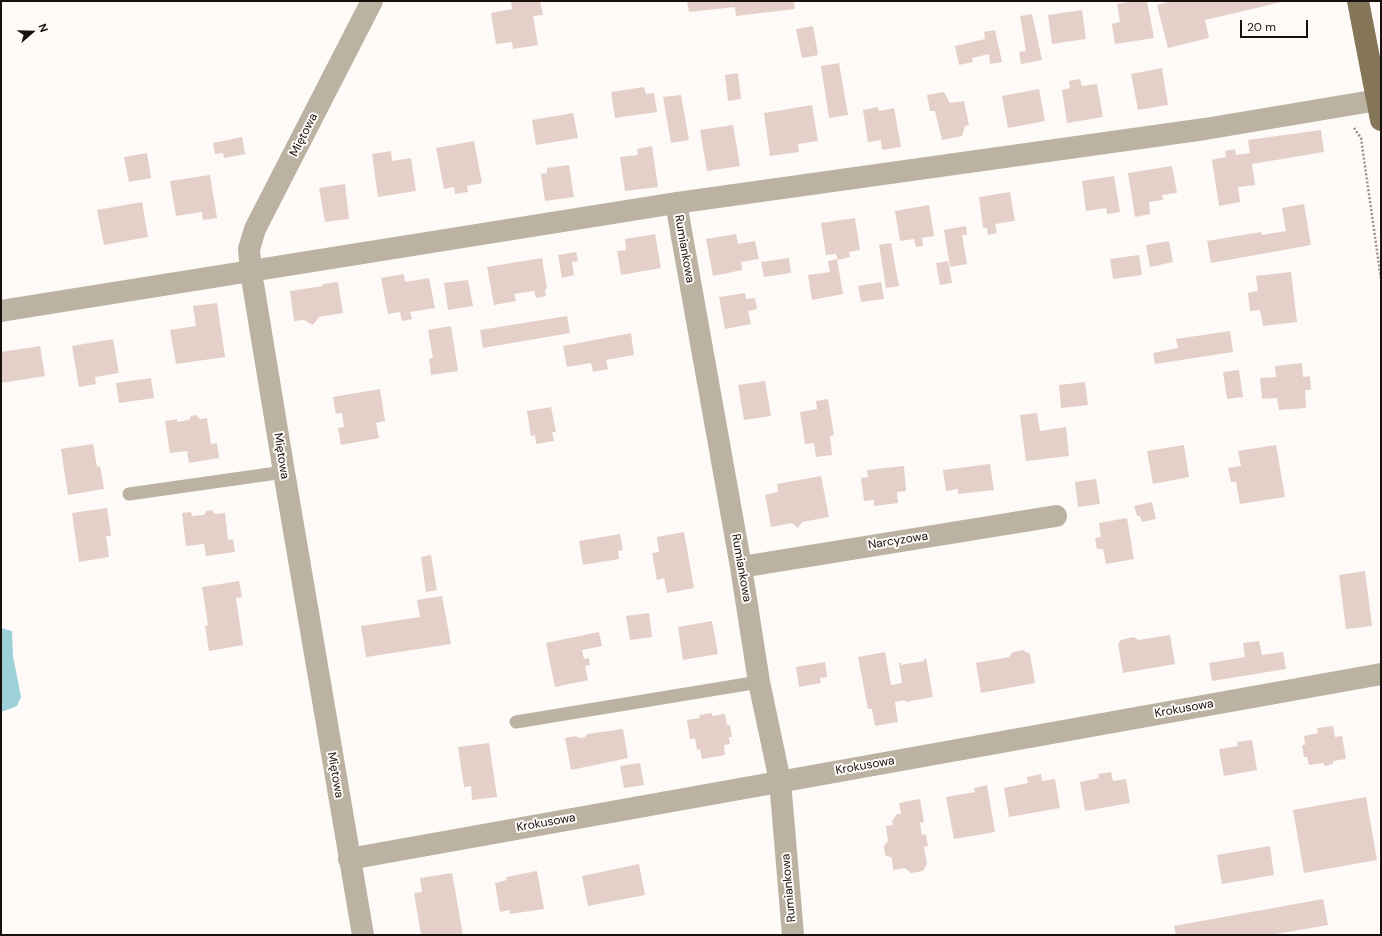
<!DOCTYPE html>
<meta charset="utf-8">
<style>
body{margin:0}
#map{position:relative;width:1382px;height:936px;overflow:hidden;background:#fefaf8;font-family:"DM Sans",sans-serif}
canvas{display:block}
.frame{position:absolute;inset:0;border:2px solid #17100c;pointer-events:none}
.north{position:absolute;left:12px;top:12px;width:40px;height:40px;-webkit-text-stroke:3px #fefaf8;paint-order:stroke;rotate:70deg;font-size:11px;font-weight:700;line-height:16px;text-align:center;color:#17100c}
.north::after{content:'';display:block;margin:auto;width:14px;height:18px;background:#17100c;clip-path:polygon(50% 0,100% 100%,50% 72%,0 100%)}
.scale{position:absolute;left:1240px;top:20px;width:68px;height:18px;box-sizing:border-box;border:2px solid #17100c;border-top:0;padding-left:5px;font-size:12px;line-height:14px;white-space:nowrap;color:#17100c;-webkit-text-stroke:3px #fefaf8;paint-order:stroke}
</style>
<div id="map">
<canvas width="1382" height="936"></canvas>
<div class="frame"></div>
<div class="north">N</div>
<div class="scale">20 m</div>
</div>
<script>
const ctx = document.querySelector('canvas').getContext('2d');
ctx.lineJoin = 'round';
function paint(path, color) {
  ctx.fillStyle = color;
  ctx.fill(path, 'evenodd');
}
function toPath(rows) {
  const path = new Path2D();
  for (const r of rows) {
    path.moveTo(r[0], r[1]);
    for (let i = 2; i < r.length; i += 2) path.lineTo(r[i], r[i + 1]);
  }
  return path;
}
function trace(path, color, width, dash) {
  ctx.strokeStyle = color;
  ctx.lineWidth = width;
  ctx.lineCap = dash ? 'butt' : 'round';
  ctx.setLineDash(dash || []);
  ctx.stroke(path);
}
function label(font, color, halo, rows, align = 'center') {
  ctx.font = font + ' "DM Sans",sans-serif';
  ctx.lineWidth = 4;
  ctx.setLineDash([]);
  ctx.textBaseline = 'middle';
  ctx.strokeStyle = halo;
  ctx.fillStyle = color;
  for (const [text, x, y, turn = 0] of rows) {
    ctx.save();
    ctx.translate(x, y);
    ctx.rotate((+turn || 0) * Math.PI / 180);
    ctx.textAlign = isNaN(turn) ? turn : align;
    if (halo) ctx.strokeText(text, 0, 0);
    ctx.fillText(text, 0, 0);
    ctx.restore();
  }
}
paint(toPath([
 [1,628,12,631,13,656,21,697,17,706,1,712]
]), '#9dd1da');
paint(toPath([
 [511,1,540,1,543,15,533,16,538,45,513,49,512,42,496,44,491,13,512,9],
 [687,1,794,1,795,9,736,16,735,7,689,12],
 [1134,1,1147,1,1154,38,1115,44,1112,24,1120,22,1117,4],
 [1172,1,1282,1,1282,2,1205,20,1209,38,1168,48,1157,5],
 [1082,10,1086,39,1052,44,1048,15],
 [1032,14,1042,60,1021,64,1019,52,1026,51,1020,16],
 [813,26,818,55,802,58,796,29],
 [995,30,1002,62,990,64,989,54,972,58,973,62,959,65,955,46,985,39,984,32],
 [839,63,848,115,829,118,821,66],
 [1162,68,1168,105,1138,110,1131,74],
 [738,73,741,99,728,101,725,75],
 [1080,79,1082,86,1097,84,1103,117,1067,123,1062,90,1070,88,1069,81],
 [644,87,646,94,654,93,657,112,615,118,611,92],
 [1039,89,1045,121,1008,128,1002,96],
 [944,92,950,103,964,101,969,125,965,126,962,136,942,140,935,111,930,111,927,95],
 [681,95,689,140,671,143,663,97],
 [812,105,818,141,798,144,799,152,770,156,764,113],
 [878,107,879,111,894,108,901,147,882,150,881,140,868,142,863,110],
 [573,113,578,138,536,145,532,120],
 [733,125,740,166,707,171,700,130],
 [1321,130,1324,152,1252,164,1255,185,1238,187,1240,202,1219,206,1212,160,1226,157,1225,151,1235,149,1236,155,1250,153,1248,140],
 [242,137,245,154,224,158,223,153,215,154,213,143],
 [474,141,482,183,467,186,468,192,455,194,454,187,444,189,436,148],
 [652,146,658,187,625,191,620,157,638,155,637,149],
 [391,151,392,161,411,158,416,191,378,197,372,154],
 [147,153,151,178,129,182,124,157],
 [569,165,574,197,545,201,541,174,547,173,547,168],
 [1172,166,1177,193,1162,195,1163,200,1149,202,1150,214,1135,217,1128,173],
 [210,175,217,218,203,220,202,212,176,216,170,181],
 [1114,176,1120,212,1107,214,1106,208,1086,211,1082,181],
 [345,184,349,219,325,222,319,188],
 [1010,192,1015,221,995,224,997,233,988,235,987,228,983,228,979,197],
 [142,202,148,237,104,245,97,210],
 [1304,204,1311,245,1211,263,1207,241,1261,232,1262,235,1286,231,1282,208],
 [929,205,934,236,922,238,923,246,916,247,914,239,900,241,895,211],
 [855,218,860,250,849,252,850,257,838,260,836,254,826,255,821,223],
 [966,226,967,235,962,235,967,264,950,267,944,230],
 [655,234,661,268,621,275,617,251,626,250,625,239],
 [736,234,738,244,755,241,759,259,741,262,742,270,713,276,706,239],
 [1169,241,1173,262,1150,267,1146,245],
 [891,243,899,286,886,288,879,245],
 [576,252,578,261,572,262,574,275,562,278,558,255],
 [1139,255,1142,275,1113,279,1110,259],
 [542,258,547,289,545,289,546,296,536,298,534,291,514,294,516,301,494,305,487,267],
 [789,258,791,273,764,277,761,262],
 [837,259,843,294,812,300,808,275,830,272,828,261],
 [948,261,952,283,940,285,936,263],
 [1291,272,1297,322,1263,326,1260,310,1250,311,1248,293,1258,291,1256,276],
 [404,274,405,282,429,278,435,308,410,312,412,319,402,321,400,312,388,314,381,278],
 [468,280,473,306,448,310,444,283],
 [338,282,343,313,319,317,313,325,304,320,294,321,290,291,323,286,323,284],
 [881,282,884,299,861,302,858,286],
 [745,293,746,299,755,298,757,309,748,311,751,324,725,329,719,297],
 [217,303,225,357,176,364,170,330,196,326,193,306],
 [567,316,570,333,483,348,480,330],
 [451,326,458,371,431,375,429,359,433,358,428,330],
 [1230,331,1233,352,1155,364,1153,353,1178,348,1176,339],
 [631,333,634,355,606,360,608,369,593,372,591,363,567,367,563,346],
 [113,339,119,373,95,377,96,384,79,387,72,346],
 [40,346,45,376,1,383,1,352],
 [1302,363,1303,377,1310,376,1311,390,1305,390,1306,408,1279,410,1277,398,1262,399,1260,378,1276,377,1275,366],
 [1239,370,1243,397,1227,399,1223,372],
 [151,378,154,398,119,403,116,383],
 [765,381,771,416,744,420,738,385],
 [1085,382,1088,405,1061,408,1059,385],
 [380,389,385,421,376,423,379,438,341,445,338,428,344,427,342,413,336,414,333,397],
 [828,399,834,435,830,436,832,455,816,457,814,443,805,444,800,412,817,409,816,401],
 [551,407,556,432,552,432,554,441,536,444,535,435,531,436,527,411],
 [1037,413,1040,431,1066,427,1069,456,1026,461,1020,415],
 [196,415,200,419,207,418,211,444,217,443,219,458,189,463,187,451,170,453,165,421,177,419,177,422,189,420,191,416],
 [93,444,97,467,100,466,104,489,68,495,61,449],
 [1184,445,1189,477,1153,484,1147,451],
 [1276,445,1285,497,1240,504,1236,482,1231,482,1228,468,1241,466,1238,451],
 [990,464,994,490,958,494,958,489,946,491,943,470],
 [904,466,906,491,897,492,898,503,874,506,874,500,864,501,861,478,868,477,867,470],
 [821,476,829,517,802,522,798,528,792,523,771,527,765,495,778,492,777,484],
 [1096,479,1100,504,1078,507,1075,482],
 [1152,502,1156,519,1142,522,1140,516,1137,516,1134,506],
 [107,508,111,536,106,536,109,557,79,562,72,513],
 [212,510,215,514,225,513,228,540,233,539,235,552,206,556,204,544,186,546,182,513,191,512,192,516,204,515,206,511],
 [1127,518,1134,559,1106,564,1103,549,1097,549,1095,538,1101,537,1099,523],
 [684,532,694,588,667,593,664,578,657,580,652,553,659,552,657,537],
 [620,534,623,550,618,551,619,559,583,565,579,541],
 [431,555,437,590,426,592,421,557],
 [1365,571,1372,626,1346,629,1339,575],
 [239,581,242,597,236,598,243,645,209,651,205,626,208,625,202,587],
 [442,596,451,644,366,657,361,626,420,617,417,600],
 [649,613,652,637,630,640,626,616],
 [712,621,718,654,683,660,678,627],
 [599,632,602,646,582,650,584,659,589,658,590,665,585,666,588,680,555,687,546,643],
 [1170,635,1175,664,1123,673,1118,644,1121,640,1134,637,1138,640],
 [1259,641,1262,655,1283,652,1286,669,1212,681,1209,663,1245,657,1243,643],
 [1023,650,1030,654,1035,683,981,693,976,663,1009,657,1013,652],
 [885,652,891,685,902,683,899,663,901,663,901,665,924,661,924,659,926,658,933,697,906,702,905,700,895,702,898,722,875,726,872,709,868,709,858,657],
 [825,662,827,677,820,678,821,683,799,687,796,667],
 [712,713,712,716,725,714,727,725,730,725,732,737,729,737,730,744,724,745,725,755,702,759,700,749,697,750,695,738,690,739,687,720,700,718,699,715],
 [1333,726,1335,737,1342,736,1346,759,1333,761,1333,764,1324,766,1324,763,1309,765,1307,757,1304,757,1302,745,1305,745,1304,736,1318,733,1317,728],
 [623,729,628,758,571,770,565,738,576,736,579,738,585,737,587,734],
 [1252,740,1257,770,1224,776,1219,749,1238,746,1237,742],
 [489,743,497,797,472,800,471,786,464,787,458,747],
 [640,763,644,785,624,788,620,766],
 [1111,772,1113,781,1126,779,1130,803,1085,811,1080,782,1099,778,1098,774],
 [1041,774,1042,781,1055,779,1060,808,1009,817,1004,788,1028,783,1027,777],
 [987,785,995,832,954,839,946,797,975,792,974,788],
 [1366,797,1377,860,1304,873,1293,810],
 [920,799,924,822,920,823,922,835,926,834,928,846,924,847,927,864,923,871,911,873,905,868,893,870,892,858,885,855,884,846,888,841,886,826,893,825,892,821,897,814,901,814,899,803],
 [1270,846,1274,875,1222,884,1217,855],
 [639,864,645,895,588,906,582,876],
 [537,871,544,909,510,914,510,910,500,912,495,883,507,880,506,877],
 [452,873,463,935,421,935,414,893,422,892,420,878],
 [1323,899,1328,925,1270,935,1176,935,1174,926]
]), '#e5cfc9');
trace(toPath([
 [1354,128,1361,138,1381,279]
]), '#96908d', 2.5, [2, 2]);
trace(toPath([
 [129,494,284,472],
 [516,722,759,682]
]), '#bbb2a2', 13);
trace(toPath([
 [676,203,741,567,759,682,780,781,793,935],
 [1,311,676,203,1205,129,1378,100],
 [741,567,1056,516],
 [349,859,1381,674],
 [363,935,284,472,251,272,249,249,255,229,372,1]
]), '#bbb2a2', 22);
trace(toPath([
 [1358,1,1381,120]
]), '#867658', 22);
label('12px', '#17100c', '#fefaf8', [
 ["Miętowa",304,135,-63],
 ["Rumiankowa",684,249,80],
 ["Miętowa",281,456,81],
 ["Narcyzowa",898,541,-9],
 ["Rumiankowa",741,568,80],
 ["Krokusowa",1184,709,-10],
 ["Krokusowa",865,766,-10],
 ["Miętowa",335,775,80],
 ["Krokusowa",546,823,-10],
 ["Rumiankowa",789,888,-95]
]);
</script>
